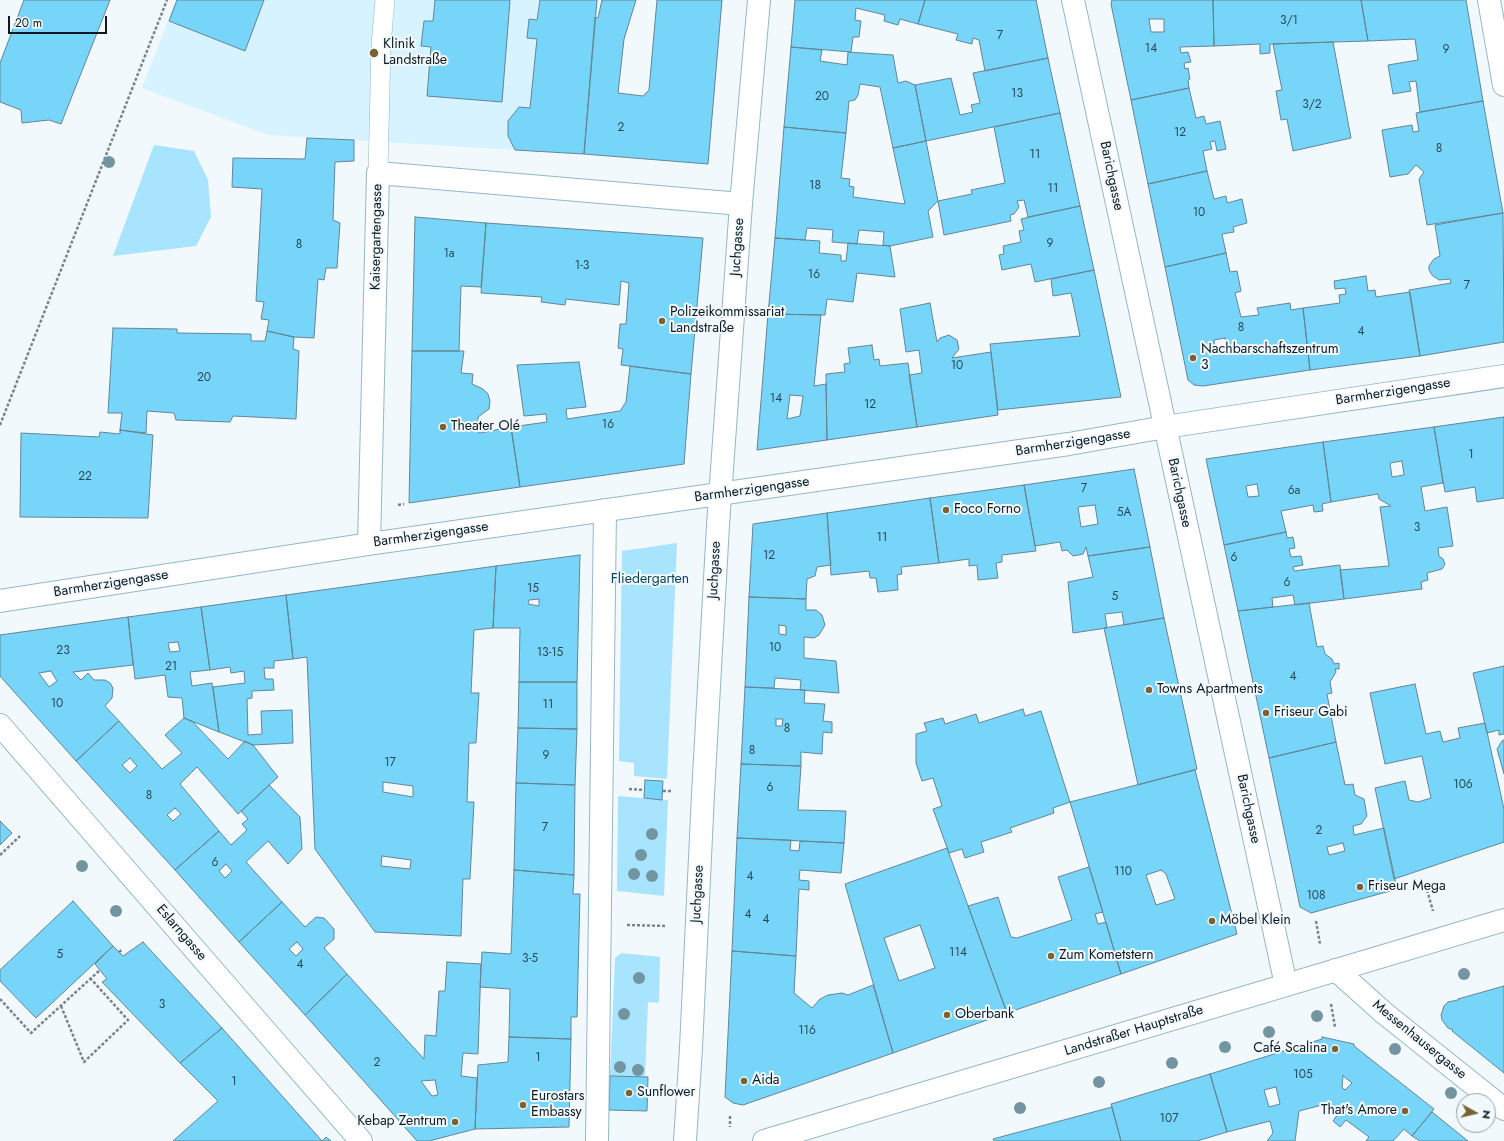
<!DOCTYPE html>
<meta charset="utf-8">
<style>
body{margin:0}
#map{position:relative;width:1504px;height:1141px;overflow:hidden;background:#f2f9fd;font-family:Jost,sans-serif}
canvas{display:block}
.north{position:absolute;left:1456px;top:1093px;width:40px;height:40px;box-sizing:border-box;background:#f2f9fd;border:1px solid #96a0a5;border-radius:50%;rotate:98deg;font-size:11px;font-weight:700;line-height:16px;text-align:center;color:#0c1a20}
.north::after{content:'';display:block;margin:auto;width:14px;height:18px;background:#7a6233;clip-path:polygon(50% 0,100% 100%,50% 72%,0 100%)}
.scale{position:absolute;left:8px;top:16px;width:99px;height:18px;box-sizing:border-box;border:2px solid #0c1a20;border-top:0;padding-left:5px;font-size:12px;line-height:14px;white-space:nowrap;color:#0c1a20;-webkit-text-stroke:3px #f2f9fd;paint-order:stroke}
</style>
<div id="map">
<canvas width="1504" height="1141"></canvas>
<div class="north">N</div>
<div class="scale">20 m</div>
</div>
<script>
const ctx = document.querySelector('canvas').getContext('2d');
ctx.lineJoin = 'round';
function paint(path, color) {
  ctx.fillStyle = color;
  ctx.fill(path, 'evenodd');
}
function toPath(rows) {
  const path = new Path2D();
  for (const r of rows) {
    path.moveTo(r[0], r[1]);
    for (let i = 2; i < r.length; i += 2) path.lineTo(r[i], r[i + 1]);
  }
  return path;
}
function trace(path, color, width, dash) {
  ctx.strokeStyle = color;
  ctx.lineWidth = width;
  ctx.lineCap = dash ? 'butt' : 'round';
  ctx.setLineDash(dash || []);
  ctx.stroke(path);
}
function label(font, color, halo, rows, align = 'center') {
  ctx.font = font + ' Jost,sans-serif';
  ctx.lineWidth = 4;
  ctx.setLineDash([]);
  ctx.textBaseline = 'middle';
  ctx.strokeStyle = halo;
  ctx.fillStyle = color;
  for (const [text, x, y, turn = 0] of rows) {
    ctx.save();
    ctx.translate(x, y);
    ctx.rotate((+turn || 0) * Math.PI / 180);
    ctx.textAlign = isNaN(turn) ? turn : align;
    if (halo) ctx.strokeText(text, 0, 0);
    ctx.fillText(text, 0, 0);
    ctx.restore();
  }
}
paint(toPath([
 [176,0,599,0,595,17,584,154,268,135,142,88]
]), '#d7f3ff');
paint(toPath([
 [154,145,194,151,208,180,211,217,196,246,113,256],
 [677,543,667,779,634,776,634,763,619,761,622,551],
 [618,796,668,800,664,896,617,891],
 [621,953,660,957,659,1003,648,1002,645,1077,610,1076,615,958]
]), '#a8e4fd');
const building = toPath([
 [24,0,110,0,61,124,49,120,22,123,21,110,0,102,0,63,24,0],
 [177,0,264,0,245,51,169,21,177,0],
 [435,0,510,0,502,102,427,96,431,47,421,46,424,21,433,21,435,0],
 [540,0,597,0,584,154,515,150,508,136,508,121,519,107,530,108,537,39,527,38,529,19,537,20,540,0],
 [602,0,636,0,624,39,618,93,643,96,649,90,657,0,722,0,708,164,584,154,595,17,598,18,602,0],
 [795,0,925,0,918,24,900,19,898,25,884,21,885,15,856,8,855,20,861,21,859,37,853,37,851,52,791,47,795,0],
 [925,0,1036,0,1048,58,985,71,979,40,973,38,972,44,956,40,958,34,918,24,925,0],
 [1112,0,1213,0,1214,46,1180,47,1181,53,1188,52,1191,62,1184,63,1185,69,1188,68,1190,79,1188,80,1189,88,1131,100,1111,4,1112,0],
 [1149,19,1164,19,1164,32,1151,32,1149,19],
 [1213,0,1361,0,1368,41,1270,44,1270,53,1260,54,1260,44,1214,46,1213,0],
 [1361,0,1466,0,1483,101,1420,112,1416,81,1409,82,1411,91,1393,94,1388,65,1418,60,1415,39,1368,41,1361,0],
 [1333,42,1351,138,1293,151,1287,119,1281,120,1276,91,1282,90,1273,44,1333,42],
 [791,47,822,50,820,61,847,65,848,52,893,55,898,83,906,81,915,85,926,141,893,148,880,87,860,84,858,95,855,100,849,101,846,133,784,127,791,47],
 [1048,58,1060,113,926,141,915,85,951,78,960,115,973,112,971,105,980,103,973,73,1048,58],
 [1189,88,1196,118,1204,116,1206,124,1220,121,1226,149,1217,151,1215,141,1210,142,1212,149,1203,151,1207,171,1148,184,1131,100,1189,88],
 [1483,101,1503,213,1427,225,1419,179,1424,172,1416,165,1408,174,1390,177,1382,130,1412,125,1413,132,1419,131,1416,113,1483,101],
 [1060,113,1080,206,1028,217,1024,200,1017,201,1019,207,1014,214,1010,215,1011,221,944,235,938,201,972,194,971,190,1005,183,994,127,1060,113],
 [784,127,846,133,841,178,850,179,849,186,854,187,853,197,905,204,893,148,926,141,938,201,928,211,933,237,890,246,883,245,884,232,859,230,857,244,832,242,833,230,807,228,805,240,775,238,784,127],
 [307,138,354,140,354,161,335,162,333,220,340,223,337,268,326,268,324,280,318,279,314,338,294,337,267,331,269,320,261,319,264,302,256,301,262,189,232,187,233,158,305,159,307,138],
 [1207,171,1214,199,1226,196,1227,203,1242,199,1247,223,1233,227,1234,232,1222,234,1226,253,1165,267,1148,184,1207,171],
 [1080,206,1094,270,1035,282,1031,264,1002,270,999,255,1004,254,1003,246,1021,242,1019,231,1024,230,1021,219,1080,206],
 [1503,213,1504,342,1420,356,1409,290,1451,283,1450,279,1439,280,1432,275,1429,270,1429,266,1434,259,1440,256,1435,225,1503,213],
 [415,217,486,223,481,287,461,286,459,351,412,351,415,217],
 [486,223,703,238,691,374,621,365,623,349,618,348,620,324,626,324,629,283,621,281,619,305,566,299,565,305,541,302,542,297,481,293,486,223],
 [775,238,820,241,819,253,841,255,841,261,846,261,848,243,890,246,895,277,857,273,853,302,827,299,825,315,768,314,775,238],
 [1226,253,1230,272,1237,271,1241,291,1235,293,1241,317,1259,315,1257,308,1290,303,1291,310,1303,308,1310,370,1203,386,1194,385,1188,380,1165,267,1226,253],
 [1225,338,1227,350,1215,351,1214,340,1225,338],
 [1094,270,1121,397,998,410,990,344,1080,336,1071,293,1053,296,1051,279,1094,270],
 [1366,276,1368,291,1375,290,1376,297,1410,292,1420,356,1310,370,1303,308,1340,303,1339,295,1346,294,1345,288,1335,289,1334,281,1366,276],
 [930,303,937,342,940,338,949,335,957,340,959,349,952,358,991,352,998,415,917,427,909,375,922,373,919,350,906,352,900,309,930,303],
 [768,314,821,315,814,386,826,384,827,440,757,450,768,314],
 [790,395,803,396,800,416,787,419,790,395],
 [113,328,177,329,177,333,251,334,251,341,265,341,267,331,294,337,293,349,299,351,296,419,233,416,230,422,176,420,174,413,147,411,146,433,120,430,122,413,108,413,113,328],
 [872,345,874,360,879,359,880,366,908,363,917,427,827,440,826,374,845,372,844,364,850,363,848,348,872,345],
 [412,351,464,351,461,373,473,374,472,384,483,389,488,394,490,401,489,409,478,417,479,426,472,428,480,433,511,427,520,487,409,503,412,351],
 [579,362,586,407,566,409,567,419,620,411,626,402,630,366,691,374,684,464,520,487,511,427,547,422,546,414,524,416,517,365,579,362],
 [1504,417,1504,498,1477,502,1475,487,1445,492,1434,427,1504,417],
 [1434,427,1443,483,1421,487,1425,511,1447,507,1453,546,1438,548,1439,556,1443,559,1445,564,1442,569,1427,573,1428,580,1421,582,1422,589,1344,599,1340,570,1389,566,1380,507,1391,506,1379,499,1378,494,1331,502,1323,442,1434,427],
 [1402,461,1404,475,1392,477,1390,463,1402,461],
 [120,430,153,435,148,518,20,517,21,433,99,437,100,432,120,434,120,430],
 [1323,442,1331,502,1322,504,1323,511,1314,512,1313,505,1281,511,1286,532,1224,545,1206,459,1323,442],
 [1257,484,1259,496,1248,497,1246,486,1257,484],
 [1134,469,1150,547,1088,556,1086,547,1083,554,1073,556,1067,550,1062,551,1060,542,1035,546,1024,485,1134,469],
 [1095,505,1098,524,1081,527,1078,507,1095,505],
 [1024,485,1036,551,1002,555,1002,562,996,563,998,578,978,580,977,565,969,566,969,559,939,563,930,498,1024,485],
 [930,498,939,563,901,567,902,574,897,575,898,590,878,592,876,578,870,578,869,571,831,575,827,513,930,498],
 [827,513,831,565,817,567,815,576,807,579,806,599,749,597,753,524,827,513],
 [1286,532,1287,538,1293,537,1295,548,1289,549,1291,557,1301,556,1303,565,1293,567,1294,571,1340,565,1344,599,1295,605,1293,595,1272,598,1273,607,1238,611,1224,545,1286,532],
 [1150,547,1164,618,1124,625,1122,612,1105,614,1107,628,1073,633,1068,582,1093,577,1088,556,1150,547],
 [580,555,577,682,519,682,520,628,493,628,496,566,580,555],
 [539,599,539,606,528,604,529,600,539,599],
 [496,566,493,628,474,630,471,693,479,693,476,743,469,743,467,802,474,802,470,879,463,879,461,936,375,932,315,849,307,657,293,659,286,595,496,566],
 [383,782,413,786,413,797,383,792,383,782],
 [382,856,411,860,410,869,381,866,382,856],
 [286,595,293,659,274,661,274,668,264,668,265,679,273,679,274,690,252,691,252,698,247,699,248,735,262,734,261,711,292,710,293,743,253,745,219,732,213,687,245,683,244,671,231,673,230,667,210,670,201,607,286,595],
 [749,597,806,599,806,610,816,610,822,615,825,625,819,635,814,638,804,637,804,658,836,661,839,693,800,690,801,680,775,678,774,688,745,687,749,597],
 [779,625,786,626,786,635,779,634,779,625],
 [1309,603,1317,647,1323,646,1325,654,1332,659,1334,664,1339,663,1339,669,1335,669,1336,672,1330,682,1332,693,1327,694,1336,742,1269,758,1238,611,1309,603],
 [201,607,210,670,190,672,192,686,212,683,219,732,184,718,182,698,168,697,165,675,135,679,128,617,201,607],
 [178,642,180,651,170,652,168,643,178,642],
 [128,617,133,665,73,672,81,680,88,673,94,680,105,680,110,683,113,688,112,698,105,706,119,721,76,761,0,676,0,635,128,617],
 [51,671,57,681,49,687,39,673,51,671],
 [1164,618,1197,769,1138,785,1104,628,1164,618],
 [1504,666,1504,734,1499,735,1499,730,1487,733,1473,673,1504,666],
 [519,682,577,682,577,729,518,728,519,682],
 [1415,684,1426,734,1440,731,1443,742,1460,738,1458,728,1485,723,1504,809,1504,842,1394,879,1375,788,1405,781,1409,800,1418,802,1431,798,1422,756,1385,764,1370,693,1415,684],
 [745,687,805,690,804,703,825,704,823,721,832,722,832,733,823,732,822,754,801,752,801,766,741,764,745,687],
 [776,719,783,719,782,726,776,726,776,719],
 [1023,709,1025,716,1041,711,1070,802,1053,808,1054,813,1010,828,1012,832,981,842,984,852,965,858,962,849,949,853,933,809,942,806,933,778,922,781,916,763,916,734,927,731,924,723,943,718,945,724,976,714,979,723,1023,709],
 [184,718,193,722,228,759,245,741,253,745,278,777,238,814,197,767,180,784,219,831,175,870,76,761,119,721,162,769,182,753,165,735,184,718],
 [130,758,137,766,130,773,122,765,130,758],
 [175,808,181,814,173,821,167,815,175,808],
 [518,728,577,729,575,785,516,783,518,728],
 [1504,740,1504,774,1497,749,1502,741,1504,740],
 [1336,742,1345,785,1353,784,1355,795,1364,799,1367,816,1361,824,1353,826,1354,835,1384,828,1397,889,1311,913,1300,907,1269,758,1336,742],
 [1343,843,1345,851,1329,855,1327,847,1343,843],
 [741,764,801,766,798,810,846,811,844,843,737,838,741,764],
 [1195,770,1237,934,1121,974,1070,802,1195,770],
 [1161,870,1166,874,1175,899,1156,905,1146,875,1161,870],
 [645,780,663,781,662,800,644,798,645,780],
 [516,783,575,785,574,875,514,870,516,783],
 [269,785,300,817,302,849,288,864,268,841,246,862,282,902,239,942,175,870,219,831,231,845,247,830,242,824,248,819,241,811,269,785],
 [226,864,232,871,225,878,219,871,226,864],
 [0,821,12,833,0,845,0,821],
 [737,838,791,840,790,850,799,851,800,841,844,843,841,873,800,870,799,880,809,881,809,890,799,889,796,956,732,951,737,838],
 [947,848,1007,1013,893,1053,845,884,947,848],
 [920,925,935,968,899,981,884,938,920,925],
 [1089,867,1103,912,1095,914,1098,924,1106,922,1121,974,1007,1013,968,906,998,897,1011,937,1017,938,1072,920,1058,877,1089,867],
 [514,870,574,875,573,894,580,894,577,1017,571,1017,571,1039,509,1037,510,989,480,987,482,952,511,954,514,870],
 [73,901,113,946,36,1018,0,981,0,970,73,901],
 [282,902,305,927,316,917,324,918,334,929,334,939,324,948,347,974,305,1015,239,942,282,902],
 [297,942,303,949,296,956,289,949,297,942],
 [143,942,222,1028,180,1063,102,982,107,979,95,964,113,946,123,956,143,942],
 [732,951,796,956,794,993,812,1008,820,999,828,995,842,993,848,995,873,985,893,1053,743,1105,733,1103,725,1097,732,951],
 [447,962,481,964,478,1054,463,1053,461,1076,477,1078,475,1129,429,1141,417,1141,305,1015,347,974,424,1059,425,1035,436,1036,439,991,445,991,447,962],
 [435,1080,438,1095,432,1096,421,1081,435,1080],
 [1504,986,1504,1073,1452,1031,1453,1030,1448,1028,1442,1020,1441,1015,1444,1006,1448,1002,1458,1000,1458,999,1504,986],
 [222,1028,322,1141,326,1137,331,1141,173,1141,218,1101,180,1063,222,1028],
 [509,1037,571,1039,569,1127,475,1129,478,1065,508,1062,509,1037],
 [1322,1037,1354,1044,1354,1046,1434,1109,1412,1136,1404,1129,1393,1141,1366,1141,1369,1137,1346,1120,1340,1127,1333,1121,1338,1114,1326,1104,1299,1111,1295,1141,1267,1141,1273,1133,1270,1121,1227,1132,1210,1074,1322,1039,1322,1037],
 [1343,1076,1352,1083,1345,1090,1342,1087,1343,1076],
 [1276,1087,1280,1104,1269,1107,1264,1090,1276,1087],
 [1210,1074,1227,1132,1197,1141,1121,1141,1111,1104,1210,1074],
 [610,1076,648,1077,647,1111,609,1110,610,1076],
 [1112,1107,1121,1141,994,1141,993,1139,1112,1107],
 [1432,1112,1468,1141,1420,1141,1412,1136,1432,1112]
]);
paint(building, '#78d5fa');
trace(building, '#628594', 1);
const lane = toPath([
 [378,173,381,45,385,0]
]);
const street = toPath([
 [1073,0,1286,985],
 [1489,0,1504,85],
 [369,544,378,173,741,204],
 [0,601,369,544,1069,444,1165,427,1504,376],
 [0,725,361,1141],
 [1336,970,1384,1013,1504,1109],
 [597,1141,605,510],
 [685,1141,691,1048,703,794,718,525,741,204,759,0]
]);
const secondary = toPath([
 [764,1141,1504,920]
]);
trace(lane, '#93b8c8', 20);
trace(street, '#93b8c8', 24);
trace(secondary, '#93b8c8', 24);
trace(toPath([
 [0,425,167,0],
 [398,505,404,504],
 [629,789,644,790],
 [663,791,672,791],
 [0,855,20,836],
 [1427,890,1433,911],
 [1316,921,1320,944],
 [627,925,667,926],
 [119,952,123,949],
 [0,999,31,1033,100,970],
 [1331,1004,1335,1027],
 [61,1006,84,1062,128,1020,91,979],
 [730,1116,730,1127]
]), '#798489', 2.5, [3, 2]);
trace(lane, '#fff', 19);
trace(street, '#fff', 22);
trace(secondary, '#fff', 22);
ctx.fillStyle = '#7295a1';
for (const [x, y] of [
 [109,162],
 [652,834],
 [641,855],
 [82,866],
 [634,874],
 [652,876],
 [116,911],
 [1464,974],
 [639,978],
 [624,1014],
 [1317,1016],
 [1269,1032],
 [1225,1047],
 [1395,1049],
 [1172,1063],
 [620,1067],
 [638,1070],
 [1099,1082],
 [1451,1093],
 [1020,1108]
]) {
  ctx.beginPath();
  ctx.arc(x, y, 6, 0, 2 * Math.PI);
  ctx.fill();
}
for (const [x, y, r, color] of [
 [374,53,5,"#7a6233"],
 [662,321,4,"#7a6233"],
 [1193,358,4,"#7a6233"],
 [443,427,4,"#7a6233"],
 [946,510,4,"#7a6233"],
 [1149,690,4,"#7a6233"],
 [1266,713,4,"#7a6233"],
 [1360,887,4,"#7a6233"],
 [1212,921,4,"#7a6233"],
 [1051,956,4,"#7a6233"],
 [947,1015,4,"#7a6233"],
 [1335,1049,4,"#7a6233"],
 [744,1081,4,"#7a6233"],
 [629,1093,4,"#7a6233"],
 [523,1105,4,"#7a6233"],
 [1405,1111,4,"#7a6233"],
 [455,1122,4,"#7a6233"]
]) {
  const dot = new Path2D();
  dot.arc(x, y, r, 0, 2 * Math.PI);
  ctx.fillStyle = color;
  ctx.fill(dot);
  trace(dot, '#f2f9fd', 1.5);
}
label('12px', '#274956', null, [
 ["3/1",1289,21],
 ["7",1000,36],
 ["14",1151,49],
 ["9",1446,50],
 ["13",1017,94],
 ["20",822,97],
 ["3/2",1312,105],
 ["2",621,128],
 ["12",1180,133],
 ["8",1439,149],
 ["11",1035,155],
 ["18",815,186],
 ["11",1053,189],
 ["10",1199,213],
 ["9",1050,244],
 ["8",299,245],
 ["1a",449,254],
 ["1-3",582,266],
 ["16",814,275],
 ["7",1467,286],
 ["8",1241,328],
 ["4",1361,332],
 ["10",957,366],
 ["20",204,378],
 ["14",776,399],
 ["12",870,405],
 ["16",608,425],
 ["1",1471,455],
 ["22",85,477],
 ["7",1084,489],
 ["6a",1294,491],
 ["5A",1124,513],
 ["3",1417,528],
 ["11",882,538],
 ["12",769,556],
 ["6",1234,558],
 ["6",1287,583],
 ["15",533,589],
 ["5",1115,597],
 ["10",775,648],
 ["23",63,651],
 ["13-15",550,653],
 ["21",171,667],
 ["4",1293,677],
 ["10",57,704],
 ["11",548,705],
 ["8",787,729],
 ["8",752,751],
 ["9",546,756],
 ["17",390,763],
 ["106",1463,785],
 ["6",770,788],
 ["8",149,796],
 ["7",545,828],
 ["2",1319,831],
 ["6",215,863],
 ["110",1123,872],
 ["4",750,877],
 ["108",1316,896],
 ["4",748,915],
 ["4",766,920],
 ["114",958,953],
 ["5",60,955],
 ["3-5",530,959],
 ["4",300,965],
 ["3",162,1005],
 ["116",807,1031],
 ["1",538,1058],
 ["2",377,1063],
 ["105",1303,1075],
 ["1",234,1082],
 ["107",1169,1119]
]);
label('14px', '#0c1a20', '#f2f9fd', [
 ["Klinik",383,45],
 ["Landstraße",383,61],
 ["Polizeikommissariat",670,313],
 ["Landstraße",670,329],
 ["Nachbarschaftszentrum",1201,350],
 ["3",1201,366],
 ["Theater Olé",451,427],
 ["Foco Forno",954,510],
 ["Towns Apartments",1157,690],
 ["Friseur Gabi",1274,713],
 ["Friseur Mega",1368,887],
 ["Möbel Klein",1220,921],
 ["Zum Kometstern",1059,956],
 ["Oberbank",955,1015],
 ["Café Scalina",1327,1049,"right"],
 ["Aida",752,1081],
 ["Sunflower",637,1093],
 ["Eurostars",531,1097],
 ["Embassy",531,1113],
 ["That's Amore",1397,1111,"right"],
 ["Kebap Zentrum",447,1122,"right"]
], 'left');
label('14px', '#0c1a20', '#f2f9fd', [
 ["Barichgasse",1111,176,78],
 ["Kaisergartengasse",377,237,-89],
 ["Juchgasse",738,247,-86],
 ["Barmherzigengasse",1393,392,-9],
 ["Barmherzigengasse",1073,443,-9],
 ["Barmherzigengasse",752,490,-8],
 ["Barichgasse",1179,493,78],
 ["Barmherzigengasse",431,535,-8],
 ["Juchgasse",715,570,-87],
 ["Barmherzigengasse",111,584,-9],
 ["Barichgasse",1248,809,78],
 ["Juchgasse",698,894,-87],
 ["Eslarngasse",181,933,49],
 ["Landstraßer Hauptstraße",1134,1031,-17],
 ["Messenhausergasse",1419,1040,39]
]);
label('14px', '#0a4356', '#f2f9fd', [
 ["Fliedergarten",650,580]
]);
</script>
